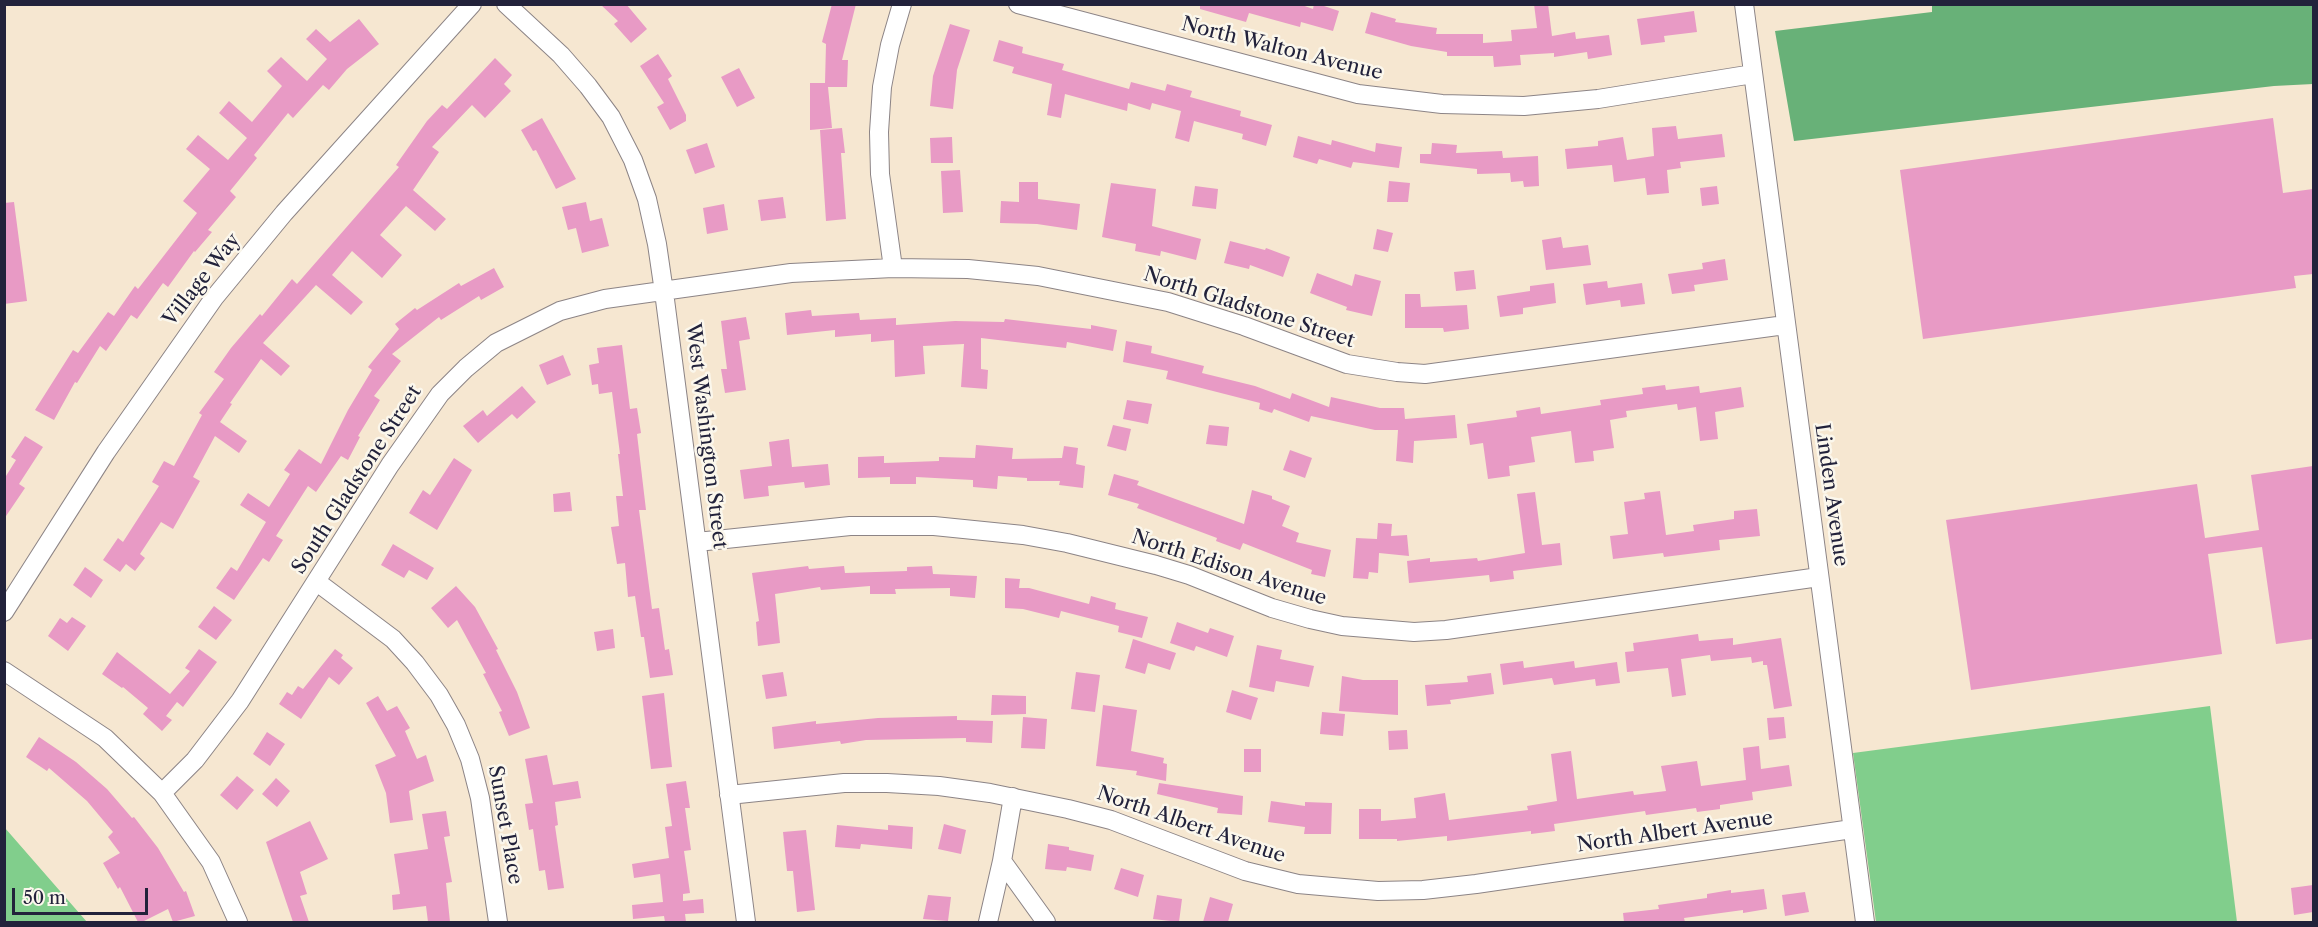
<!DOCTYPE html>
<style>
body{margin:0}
#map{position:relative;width:2318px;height:927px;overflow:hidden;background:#f6e7d1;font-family:"Libre Caslon Text",serif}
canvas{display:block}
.frame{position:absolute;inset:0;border:6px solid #22223b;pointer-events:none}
.scale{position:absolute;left:12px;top:888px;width:136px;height:27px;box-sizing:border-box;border:3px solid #22223b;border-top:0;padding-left:8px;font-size:18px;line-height:21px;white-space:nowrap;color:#22223b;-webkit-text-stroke:4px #fbf7ec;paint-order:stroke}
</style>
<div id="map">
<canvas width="2318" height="927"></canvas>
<div class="frame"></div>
<div class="scale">50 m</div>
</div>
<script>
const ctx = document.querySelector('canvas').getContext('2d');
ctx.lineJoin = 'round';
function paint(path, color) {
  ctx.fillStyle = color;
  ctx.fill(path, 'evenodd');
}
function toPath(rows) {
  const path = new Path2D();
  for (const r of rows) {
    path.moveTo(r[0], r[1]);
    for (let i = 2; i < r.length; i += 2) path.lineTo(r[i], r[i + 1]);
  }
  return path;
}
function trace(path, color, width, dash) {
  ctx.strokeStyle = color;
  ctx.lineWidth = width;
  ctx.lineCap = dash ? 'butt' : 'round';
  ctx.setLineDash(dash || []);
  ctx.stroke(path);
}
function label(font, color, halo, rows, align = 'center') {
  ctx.font = font + ' "Libre Caslon Text",serif';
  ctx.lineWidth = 5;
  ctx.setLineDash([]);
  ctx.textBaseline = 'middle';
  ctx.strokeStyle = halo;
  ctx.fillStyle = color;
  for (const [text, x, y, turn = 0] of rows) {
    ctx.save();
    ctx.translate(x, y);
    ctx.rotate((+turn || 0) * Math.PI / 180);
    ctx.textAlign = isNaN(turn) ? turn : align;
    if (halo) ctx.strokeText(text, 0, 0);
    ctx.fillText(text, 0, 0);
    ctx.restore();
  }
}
paint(toPath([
 [2210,706,2237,922,1876,922,1853,753],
 [4,828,5,828,87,922,5,922]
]), '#81ce8c');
paint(toPath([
 [1932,5,2313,5,2313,84,2274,86,1794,141,1775,31,1932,12]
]), '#68b178');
paint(toPath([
 [600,4,626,4,647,29,631,43,614,24,618,21],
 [832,4,856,4,842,60,848,60,847,87,828,87,832,128,810,130,810,83,825,83,826,44,822,42],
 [1200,4,1299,4,1313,9,1314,4,1318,4,1339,11,1333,31,1301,22,1300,27,1249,13,1246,22,1200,9],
 [1534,4,1548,4,1552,36,1575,32,1576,39,1609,35,1612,55,1588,59,1587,52,1554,57,1554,53,1520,55,1521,65,1494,67,1493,56,1447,56,1447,52,1411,46,1365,33,1371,12,1396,19,1395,22,1437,28,1436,34,1483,34,1483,43,1512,41,1511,30,1537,28],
 [1694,11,1697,32,1664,36,1665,42,1641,45,1637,19],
 [359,19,379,44,347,69,329,90,323,85,293,118,288,113,254,155,257,158,230,191,236,197,208,230,212,232,195,252,194,251,168,287,163,283,137,319,131,315,106,351,100,346,77,383,75,382,54,420,35,410,73,350,78,353,108,312,114,316,135,286,138,289,197,213,183,201,210,169,186,149,198,135,228,160,247,138,219,113,229,101,252,122,282,86,267,71,281,57,307,81,327,59,306,39,316,29,330,42],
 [950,24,970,30,957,70,953,109,930,106,933,76],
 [999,40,1023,47,1022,53,1064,64,1062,70,1129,89,1131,82,1165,91,1167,84,1192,91,1190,97,1241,111,1240,116,1272,125,1266,146,1242,139,1243,134,1194,121,1189,142,1175,138,1181,111,1152,103,1150,110,1128,103,1127,111,1065,94,1061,118,1047,115,1052,84,1012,73,1014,67,993,61],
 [658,54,672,76,668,79,686,115,686,121,670,130,657,107,664,103,640,66],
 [495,58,512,75,504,84,511,91,485,118,472,105,432,147,439,152,413,190,446,219,435,231,406,206,380,235,402,255,382,278,352,251,332,275,363,302,351,315,316,285,263,343,290,366,281,376,261,359,230,403,232,404,220,422,247,441,239,453,215,436,193,477,200,481,173,529,161,522,140,554,145,558,135,571,126,564,120,572,103,560,118,538,123,542,159,486,152,482,164,461,174,466,202,415,199,413,224,379,214,372,231,348,260,314,262,316,292,279,297,284,399,167,396,165,427,121,442,105,447,109],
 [739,68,755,98,737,107,721,77],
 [542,118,576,179,556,189,536,150,533,151,521,130],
 [2273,118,2283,193,2313,189,2313,274,2294,276,2296,288,1923,339,1900,170],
 [1676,126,1678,139,1722,134,1725,157,1680,162,1681,168,1667,170,1669,193,1647,195,1645,178,1614,182,1612,165,1567,169,1565,149,1598,146,1598,141,1623,137,1627,160,1654,156,1652,128],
 [842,128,845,153,841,153,846,219,826,221,820,130],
 [1298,136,1331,145,1332,140,1375,152,1376,143,1402,147,1399,168,1353,162,1351,168,1319,159,1317,164,1293,157],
 [952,137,953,163,931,163,930,138],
 [707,143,715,167,695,174,686,150],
 [1432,143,1457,145,1456,153,1502,151,1503,158,1538,156,1539,186,1524,187,1523,181,1511,182,1510,173,1477,174,1477,169,1420,163,1420,154,1431,154],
 [960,170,963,212,943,213,941,171],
 [1389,181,1410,183,1408,202,1387,202],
 [1019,182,1038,182,1038,199,1080,204,1077,230,1037,224,1000,223,1001,201,1019,202],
 [1111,183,1156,189,1152,226,1201,239,1196,260,1161,251,1160,256,1135,251,1136,244,1102,237],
 [1195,186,1218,189,1216,209,1192,206],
 [1717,186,1719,204,1702,206,1700,188],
 [783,197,786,218,761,221,758,200],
 [14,202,27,301,4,304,4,203],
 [586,202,590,221,602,218,609,246,582,253,576,228,568,230,562,207],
 [724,204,728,230,707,234,703,208],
 [1377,229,1393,233,1388,252,1373,249],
 [1561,237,1563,248,1588,245,1591,265,1546,270,1542,240],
 [1230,241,1265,250,1266,248,1290,257,1283,277,1250,265,1249,269,1224,263],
 [1725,259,1728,280,1694,285,1695,291,1672,294,1668,274,1703,269,1702,263],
 [494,268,504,287,481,300,479,296,441,320,439,317,392,354,401,361,374,396,380,400,358,436,360,437,348,460,341,456,316,492,308,486,276,536,283,540,269,562,263,558,234,600,216,588,231,567,237,571,266,522,240,505,248,493,269,507,290,474,284,470,299,449,321,464,348,410,372,370,368,367,399,329,395,324,415,308,417,310,459,283,461,286],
 [1474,270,1476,289,1456,291,1454,272],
 [1317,273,1352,286,1355,274,1381,281,1372,316,1346,310,1347,307,1310,293],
 [1607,281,1608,288,1642,283,1645,304,1621,307,1620,300,1586,305,1583,284],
 [1554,283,1556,303,1523,308,1523,314,1500,317,1497,296,1530,291,1530,286],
 [1405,294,1420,294,1421,307,1467,305,1469,329,1444,332,1443,328,1405,328],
 [811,310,812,316,859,313,860,320,896,318,896,325,955,321,1004,322,1005,319,1091,329,1091,325,1117,330,1113,351,1067,342,1066,348,981,338,981,369,988,370,987,389,961,387,964,344,923,346,925,374,895,377,894,340,871,342,871,334,835,337,835,330,787,335,785,313],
 [746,317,750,339,739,341,746,390,725,393,721,369,727,369,721,321],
 [1126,341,1152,346,1151,353,1204,366,1202,373,1255,386,1290,399,1292,393,1329,407,1331,397,1380,408,1404,408,1405,419,1455,415,1457,438,1414,441,1413,463,1396,461,1398,430,1375,430,1311,416,1309,422,1274,409,1272,413,1259,409,1260,403,1166,379,1168,371,1123,362],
 [622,345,630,409,637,408,641,433,637,434,646,510,639,510,652,609,659,608,665,650,669,649,673,675,650,678,644,637,641,637,635,596,628,597,625,563,617,564,611,527,619,526,616,496,623,496,618,454,620,454,612,392,599,394,598,384,592,385,589,365,599,363,597,348],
 [563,355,571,375,547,385,539,365],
 [1665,385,1666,390,1699,386,1700,393,1741,387,1744,407,1715,412,1718,439,1700,441,1696,407,1678,410,1677,404,1626,411,1627,417,1610,420,1614,448,1593,451,1594,461,1575,463,1571,431,1531,437,1535,462,1509,466,1510,476,1488,479,1483,443,1470,445,1467,424,1517,417,1516,411,1540,407,1541,414,1601,405,1600,400,1643,394,1642,388],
 [522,386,536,402,517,419,512,414,478,443,463,426,483,410,487,416],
 [1127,400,1152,404,1148,424,1123,419],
 [1113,425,1131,429,1126,451,1107,446],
 [1209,425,1229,427,1227,446,1206,444],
 [25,436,43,447,19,484,25,488,4,519,4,475,6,476,16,460,11,457],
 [789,439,792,467,828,464,830,485,805,488,804,482,768,486,769,496,744,499,740,470,772,466,769,442],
 [976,445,1013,448,1012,459,1062,458,1064,446,1078,448,1076,464,1085,466,1083,488,1059,485,1060,481,1027,481,1027,478,998,476,997,489,973,487,973,480,916,477,916,484,890,484,890,477,858,478,858,457,884,456,884,463,939,461,939,457,975,458],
 [1290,450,1312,458,1305,478,1283,470],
 [454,458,472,470,437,530,409,513,423,490,430,495],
 [2313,466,2313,639,2276,644,2262,547,2208,554,2222,654,1971,690,1946,520,2197,484,2205,538,2259,530,2251,475],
 [1114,474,1139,481,1137,485,1244,524,1252,490,1272,496,1272,499,1290,506,1282,526,1299,533,1296,542,1331,550,1325,577,1311,574,1312,570,1243,543,1240,550,1216,541,1217,538,1137,508,1139,504,1108,495],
 [1660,491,1666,535,1694,531,1693,525,1734,519,1734,511,1757,509,1760,536,1719,540,1720,550,1664,557,1663,553,1613,559,1610,536,1628,534,1624,502,1645,499,1644,493],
 [570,492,572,511,554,512,553,494],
 [1535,492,1542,545,1560,543,1562,565,1513,571,1514,579,1490,582,1489,575,1409,583,1407,561,1430,558,1430,562,1477,558,1478,561,1525,553,1517,494],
 [1378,523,1392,524,1391,536,1407,535,1409,556,1379,553,1378,573,1369,572,1368,579,1353,578,1356,538,1377,539],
 [393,544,434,568,427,580,409,570,404,578,381,565],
 [808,566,809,569,844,566,845,573,907,571,907,567,932,566,933,574,977,576,975,598,950,596,950,588,895,589,896,594,870,594,870,586,821,590,820,587,775,594,780,643,758,646,756,622,759,621,752,573],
 [85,567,103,580,91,598,73,585],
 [1005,578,1020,579,1019,588,1029,588,1089,604,1091,596,1116,603,1115,609,1148,617,1142,638,1118,632,1119,626,1061,611,1059,618,1023,609,1005,608],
 [456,586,475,607,498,649,496,650,517,692,530,728,509,736,499,712,502,711,483,674,486,673,457,620,448,628,431,608],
 [214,606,232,620,216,640,198,627],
 [72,617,86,626,68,651,48,636,60,618,67,623],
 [1177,622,1208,633,1210,628,1234,636,1227,657,1196,646,1194,651,1170,643],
 [613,629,615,648,597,651,594,632],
 [1698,634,1699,641,1733,638,1733,645,1781,638,1792,706,1774,709,1767,665,1763,665,1763,661,1752,663,1751,657,1711,661,1710,655,1681,659,1686,695,1672,697,1668,668,1627,672,1625,652,1634,651,1633,643],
 [1133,639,1176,653,1170,670,1148,663,1145,674,1125,668],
 [1257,645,1282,650,1280,659,1314,666,1309,687,1276,681,1274,692,1249,687],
 [199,649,217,662,183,707,177,702,166,716,172,720,162,731,143,714,148,708,123,687,122,688,102,674,117,652,170,694,190,671,185,668],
 [335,649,343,655,341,658,353,668,339,685,329,677,301,719,279,704,287,692,292,695,298,686,303,689],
 [1523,661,1524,668,1574,661,1575,668,1617,662,1620,683,1596,686,1595,679,1554,685,1552,678,1503,685,1500,664],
 [783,672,787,696,766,699,762,675],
 [1076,672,1100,675,1095,712,1071,709],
 [1491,673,1494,694,1450,700,1451,704,1427,706,1425,685,1468,682,1467,676],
 [1342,676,1363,680,1398,680,1398,715,1339,711],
 [1232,690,1258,698,1251,720,1226,712],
 [664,693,672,767,651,769,642,696],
 [992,695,1026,696,1026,714,991,715],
 [378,696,387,711,397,706,410,728,405,731,417,759,426,755,434,781,409,791,413,820,390,823,386,793,375,765,396,756,366,703],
 [1103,705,1137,710,1131,751,1164,758,1163,763,1167,764,1166,781,1136,775,1137,771,1096,766],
 [1322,712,1345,714,1343,736,1320,734],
 [957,716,957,720,993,721,992,743,966,742,966,738,866,740,841,744,840,741,774,749,772,727,816,721,816,724,878,718],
 [1023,717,1047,719,1045,749,1021,748],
 [1784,717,1786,738,1769,740,1767,718],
 [1407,730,1408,749,1389,750,1388,731],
 [267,732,285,744,270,766,253,754],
 [39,737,76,762,107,789,132,818,134,817,158,848,184,892,186,891,195,916,173,922,168,909,142,922,138,922,120,887,118,889,103,863,120,853,108,837,113,832,87,801,49,768,47,771,26,757],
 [1759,746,1761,769,1789,765,1792,786,1752,792,1753,800,1720,805,1720,809,1697,812,1696,808,1646,815,1645,811,1554,824,1555,831,1531,834,1531,831,1447,841,1447,836,1397,841,1397,839,1359,839,1359,809,1381,809,1381,821,1416,818,1414,798,1445,793,1449,820,1528,810,1527,806,1557,801,1551,754,1571,751,1577,799,1633,791,1634,795,1666,791,1661,766,1697,761,1701,786,1746,780,1743,748],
 [1244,749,1261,749,1261,772,1244,772],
 [547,755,553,785,578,781,581,798,555,802,558,825,555,826,564,888,548,890,545,870,539,871,533,829,529,830,525,804,533,803,525,759],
 [237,776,254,790,237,810,220,795],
 [276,778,290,791,277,807,262,794],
 [686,781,690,808,685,808,691,850,684,851,690,893,683,894,683,901,703,899,704,913,685,914,686,922,665,922,664,916,633,919,632,905,663,902,660,874,634,878,632,864,669,858,665,827,672,826,666,784],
 [1159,783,1243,796,1242,815,1217,813,1218,808,1157,794],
 [1271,801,1305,806,1305,802,1332,803,1331,834,1304,834,1305,827,1268,822],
 [446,811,450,836,444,837,452,882,446,883,450,922,428,922,426,906,393,910,392,895,400,894,394,854,428,849,422,814],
 [310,821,328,859,300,872,307,894,300,896,309,922,293,922,266,842],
 [944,824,966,830,961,854,938,849],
 [837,825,888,830,888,825,913,827,912,849,861,844,860,849,835,847],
 [806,830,815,910,797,912,793,871,787,871,783,832],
 [1048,844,1069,847,1069,850,1094,855,1091,871,1067,867,1066,871,1045,869],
 [1121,868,1144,875,1138,897,1114,889],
 [2313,885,2313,912,2294,915,2291,888],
 [1764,889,1767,909,1743,913,1743,910,1684,918,1685,922,1624,922,1623,913,1659,909,1658,905,1707,898,1707,894,1731,890,1731,893],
 [1805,892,1809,912,1785,916,1782,895],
 [928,895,951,897,948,921,923,919],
 [1157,895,1182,899,1179,922,1153,919],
 [1210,897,1233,904,1228,922,1203,922]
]), '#e89ac5');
const minor = toPath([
 [506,4,561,55,588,86,611,117,633,160,647,199,657,244,664,292,746,922],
 [1018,4,1358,94,1442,104,1524,106,1598,99,1753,74],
 [1744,4,1865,922],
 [893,268,880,174,879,132,882,87,890,45,902,4],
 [697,542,850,526,934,526,1023,535,1067,543,1156,565,1189,575,1272,608,1310,619,1342,626,1414,632,1446,630,1819,577],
 [317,582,393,639,415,663,439,695,456,725,470,759,480,798,498,922],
 [4,612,106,452,214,298,284,213,472,4],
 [4,671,105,738,162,793,211,862,238,922],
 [162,793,195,760,240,701,390,465,440,394,466,368,496,343,560,311,605,299,791,273,893,268,968,269,1038,276,1168,302,1244,326,1347,364,1397,372,1425,374,1785,325],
 [729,795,844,783,887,783,939,786,990,793,1068,809,1111,820,1245,871,1298,884,1378,891,1423,890,1476,884,1852,829],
 [1002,861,1013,797],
 [988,922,1002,861,1046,922]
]);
trace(minor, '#8c8486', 20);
trace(minor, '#fff', 18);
label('20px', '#22223b', '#fbf7ec', [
 ["North Walton Avenue",1282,49,14],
 ["Village Way",202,280,-52],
 ["North Gladstone Street",1249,308,18],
 ["West Washington Street",706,436,83],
 ["South Gladstone Street",357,480,-57],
 ["Linden Avenue",1831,495,82],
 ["North Edison Avenue",1229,568,18],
 ["Sunset Place",505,825,80],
 ["North Albert Avenue",1191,825,19],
 ["North Albert Avenue",1675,832,-8]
]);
</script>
